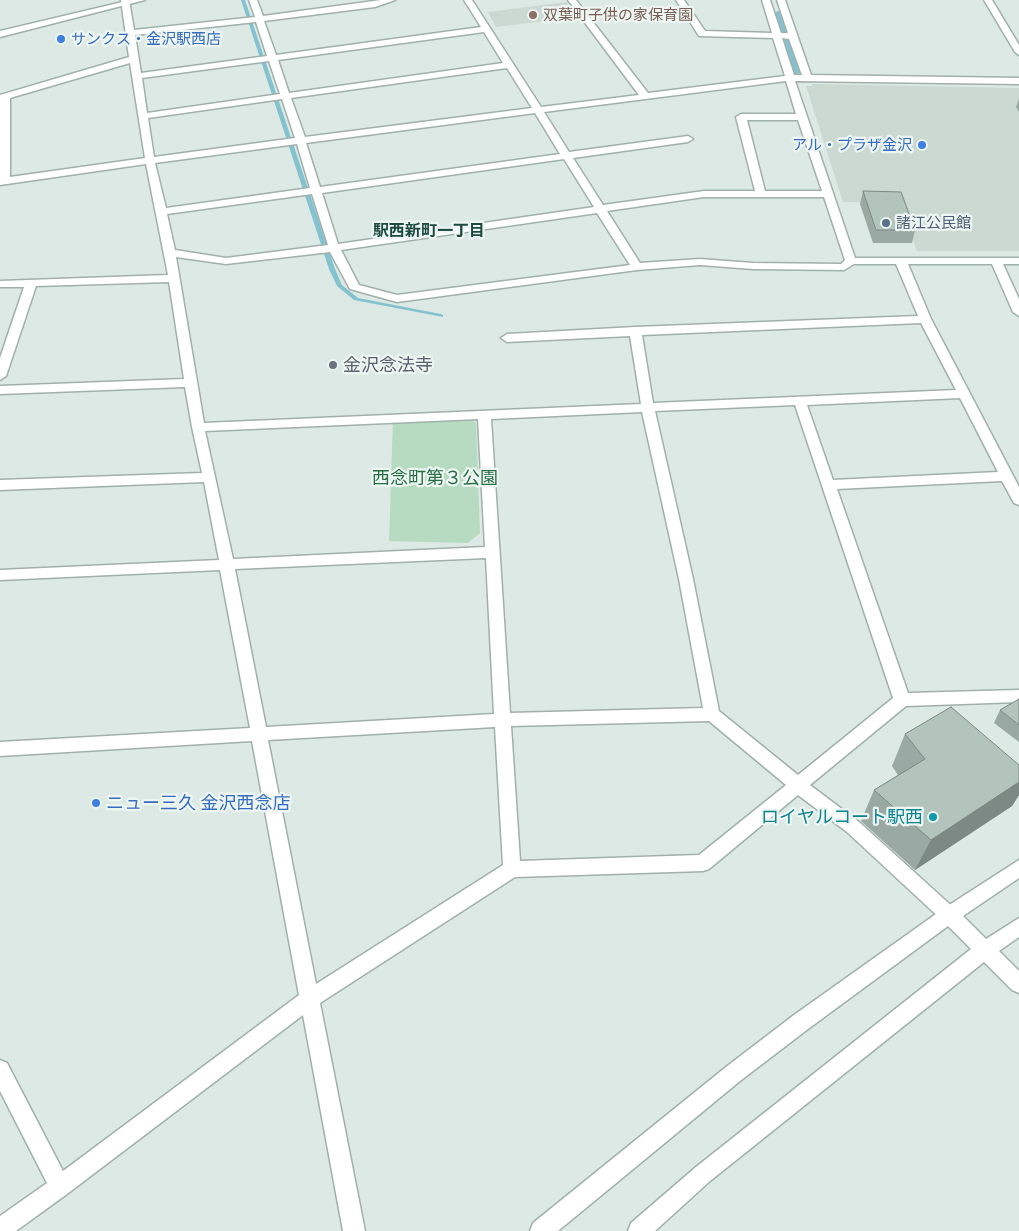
<!DOCTYPE html>
<meta charset="utf-8">
<style>
body{margin:0}
canvas{display:block;background:#dde9e4}
</style>
<canvas width="1019" height="1231"></canvas>
<script>
const ctx = document.querySelector('canvas').getContext('2d');
ctx.lineJoin = 'round';
function paint(path, color) {
  ctx.fillStyle = color;
  ctx.fill(path, 'evenodd');
}
function toPath(rows) {
  const path = new Path2D();
  for (const r of rows) {
    path.moveTo(r[0], r[1]);
    for (let i = 2; i < r.length; i += 2) path.lineTo(r[i], r[i + 1]);
  }
  return path;
}
function trace(path, color, width, dash) {
  ctx.strokeStyle = color;
  ctx.lineWidth = width;
  ctx.lineCap = dash ? 'butt' : 'round';
  ctx.setLineDash(dash || []);
  ctx.stroke(path);
}
function label(font, color, halo, rows, align = 'center') {
  ctx.font = font + ' Lato,"Noto Sans JP",sans-serif';
  ctx.lineWidth = 4.5;
  ctx.setLineDash([]);
  ctx.textBaseline = 'middle';
  ctx.strokeStyle = halo;
  ctx.fillStyle = color;
  for (const [text, x, y, turn = 0] of rows) {
    ctx.save();
    ctx.translate(x, y);
    ctx.rotate((+turn || 0) * Math.PI / 180);
    ctx.textAlign = isNaN(turn) ? turn : align;
    if (halo) ctx.strokeText(text, 0, 0);
    ctx.fillText(text, 0, 0);
    ctx.restore();
  }
}
paint(toPath([
 [566,2,579,17,496,27,488,12],
 [812,84,1019,88,1019,251,917,251,900,203,843,202,806,86,812,86]
]), '#ccd9d3');
paint(toPath([
 [468,417,476,423,480,533,468,543,389,541,393,420]
]), '#b6dbc0');
paint(toPath([
 [241,0,245,0,335,269,342,285,358,298,441,314,443,315,443,317,354,300,337,286,329,269,241,0]
]), '#85c2cf');
paint(toPath([
 [778,11,784,13,786,16,791,32,789,35,783,37,777,35,775,32,770,16,772,13,778,11],
 [787,37,793,39,795,42,804,69,802,73,796,74,790,73,788,69,779,42,781,39,787,37]
]), '#85c2cf');
const minor = toPath([
 [121,0,129,0,134,30,255,17,249,0,257,0,263,16,381,0,395,0,375,7,264,21,276,55,481,27,464,0,472,0,541,107,639,95,568,0,576,0,648,93,785,76,773,38,699,36,676,0,684,0,705,31,772,33,762,0,770,0,781,33,788,33,777,0,785,0,811,75,1019,78,1019,84,795,81,855,258,1019,258,1019,264,1003,264,1019,299,1019,316,1013,312,992,264,908,264,931,319,1019,487,1019,505,1014,503,1002,481,837,489,908,693,1019,690,1019,702,906,706,810,785,859,822,955,909,958,915,955,921,949,923,943,921,847,832,798,795,709,869,703,871,515,877,320,1003,365,1231,343,1231,303,1015,67,1194,16,1231,0,1231,0,1216,47,1183,0,1091,0,1060,7,1063,63,1171,299,995,252,741,0,756,0,742,250,728,220,570,0,580,0,570,219,560,204,482,0,490,0,480,202,473,192,427,185,387,0,394,0,386,184,379,169,282,36,286,6,376,0,380,0,358,24,287,0,287,0,281,168,275,146,164,0,185,0,95,129,57,121,0],
 [256,22,267,56,141,73,135,35,256,22],
 [484,32,503,63,289,93,278,60,484,32],
 [782,38,789,39,802,75,794,75,782,38],
 [269,61,280,94,147,113,142,78,269,61],
 [130,63,145,158,10,177,10,98,130,63],
 [507,68,532,108,305,137,291,98,507,68],
 [786,81,796,114,741,114,736,117,755,191,704,191,603,205,573,158,688,142,693,139,688,136,569,152,544,112,786,81],
 [282,99,295,138,154,157,148,118,282,99],
 [535,113,560,154,320,187,306,143,535,113],
 [747,120,798,120,822,191,765,191,747,120],
 [297,144,310,188,166,208,155,163,297,144],
 [564,159,594,207,338,244,322,193,564,159],
 [312,194,328,245,226,258,175,250,167,214,312,194],
 [704,197,824,197,845,260,841,264,753,263,700,259,640,263,607,211,704,197],
 [597,213,630,265,397,295,359,285,341,250,597,213],
 [330,252,350,289,397,302,637,270,700,265,753,269,844,270,854,264,896,264,918,316,635,327,507,334,501,338,507,342,630,336,641,404,204,423,176,257,226,264,330,252],
 [921,323,956,390,653,403,642,335,921,323],
 [960,398,998,472,833,480,807,405,960,398],
 [795,405,893,698,798,775,719,711,693,579,655,411,795,405],
 [642,412,679,579,703,708,510,713,491,419,642,412],
 [478,419,485,547,233,559,205,431,478,419],
 [486,558,494,714,266,727,235,569,486,558],
 [709,721,786,785,699,855,520,861,511,726,709,721],
 [495,727,503,865,316,984,268,740,495,727],
 [984,0,992,0,1019,45,1019,55,1015,52,984,0]
]);
const tertiary = toPath([
 [131,0,145,0,0,37,0,31,131,0],
 [1019,860,1019,878,963,916,986,939,1019,918,1019,937,999,951,1019,971,1019,993,1012,990,984,962,710,1181,655,1231,628,1231,631,1223,696,1167,971,949,948,926,808,1029,740,1081,558,1231,530,1231,533,1223,726,1067,794,1015,943,909,1019,860]
]);
trace(minor, '#a0b0ab', 3);
trace(tertiary, '#a0b0ab', 3);
paint(minor, '#fff');
paint(tertiary, '#fff');
paint(toPath([
 [1019,99,1019,112,1016,107],
 [863,191,915,230,912,243,873,243,860,204],
 [1019,699,1019,742,994,723,1000,710],
 [905,734,1019,765,1019,795,1012,806,915,870,861,821,874,790,898,775,892,766]
]), '#9aa9a3');
paint(toPath([
 [1019,782,1019,795,1012,806,915,870,931,840]
]), '#7d8984');
const building = toPath([
 [863,191,901,192,915,230,876,230,863,191],
 [1019,699,1019,725,1000,710,1019,699],
 [951,707,1019,765,1019,782,931,840,874,790,925,759,905,734,951,707]
]);
paint(building, '#b3c4bd');
trace(building, '#7d8984', 1);
for (const [x, y, r, color] of [
 [533,15,5,"#8d6e63"],
 [61,39,5,"#3f7fe0"],
 [922,145,5,"#3f7fe0"],
 [886,223,5,"#5c6f8a"],
 [333,365,5,"#6b7280"],
 [96,803,5,"#3f7fe0"],
 [933,817,5,"#0f9aa8"]
]) {
  const dot = new Path2D();
  dot.arc(x, y, r, 0, 2 * Math.PI);
  ctx.fillStyle = color;
  ctx.fill(dot);
  trace(dot, '#edf6f2', 2);
}
label('15px', '#785e54', '#edf6f2', [
 ["双葉町子供の家保育園",543,15]
], 'left');
label('15px', '#366cbe', '#edf6f2', [
 ["サンクス・金沢駅西店",71,39],
 ["アル・プラザ金沢",912,145,"right"]
], 'left');
label('15px', '#4e5e75', '#edf6f2', [
 ["諸江公民館",896,223]
], 'left');
label('bold 16px', '#1c4a3f', '#edf6f2', [
 ["駅西新町一丁目",429,231]
]);
label('18px', '#5b616d', '#edf6f2', [
 ["金沢念法寺",343,365]
], 'left');
label('18px', '#2a6e46', '#edf6f2', [
 ["西念町第３公園",435,478]
]);
label('18px', '#366cbe', '#edf6f2', [
 ["ニュー三久 金沢西念店",106,803]
], 'left');
label('18px', '#0d838f', '#edf6f2', [
 ["ロイヤルコート駅西",923,817]
], 'right');
</script>
